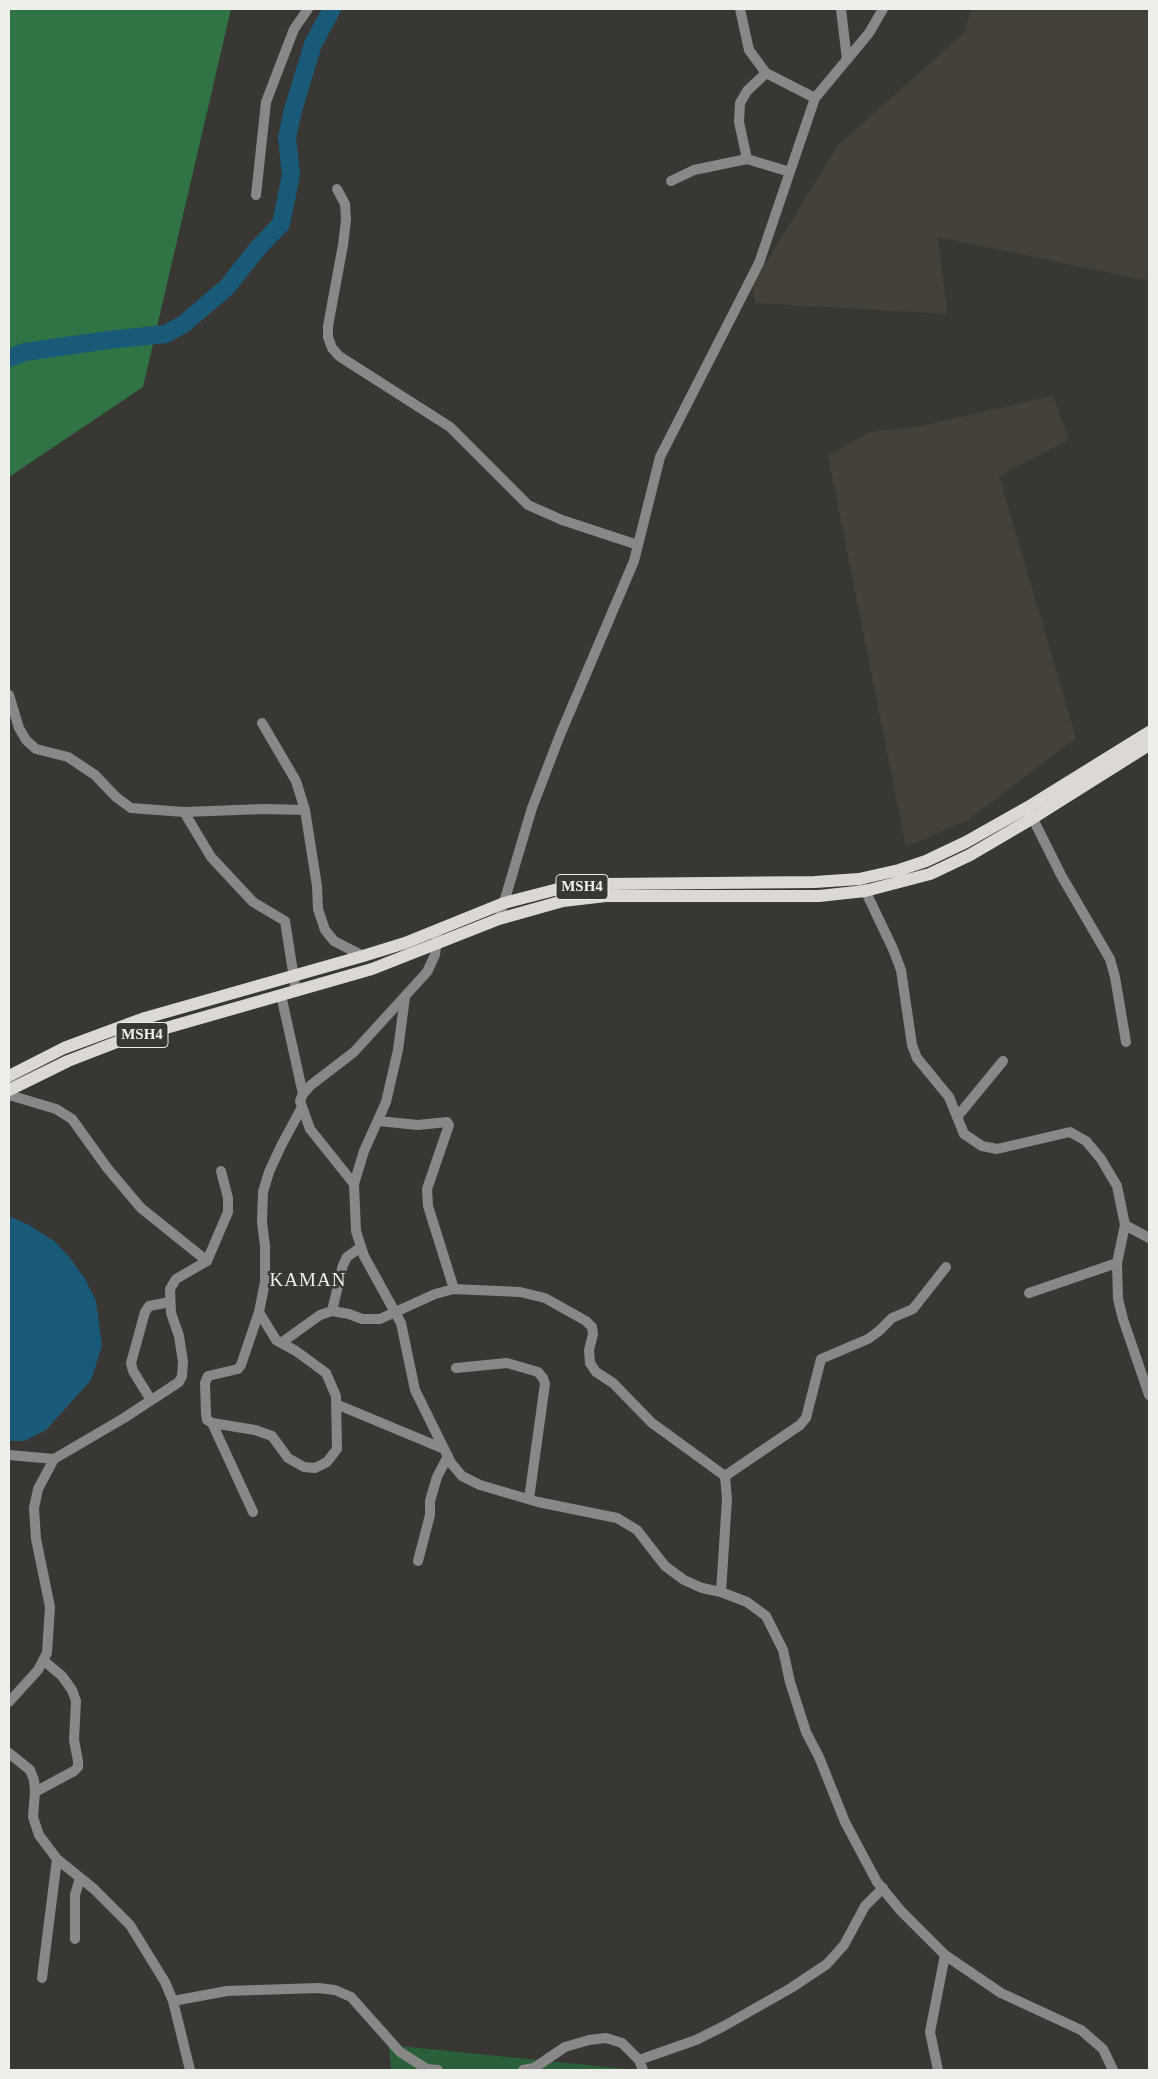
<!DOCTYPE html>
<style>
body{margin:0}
#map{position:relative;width:1158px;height:2079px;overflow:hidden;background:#383734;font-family:"Times New Roman",serif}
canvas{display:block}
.frame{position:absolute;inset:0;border:10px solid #eeeeeb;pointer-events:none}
</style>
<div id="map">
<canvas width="1158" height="2079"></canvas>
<div class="frame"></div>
</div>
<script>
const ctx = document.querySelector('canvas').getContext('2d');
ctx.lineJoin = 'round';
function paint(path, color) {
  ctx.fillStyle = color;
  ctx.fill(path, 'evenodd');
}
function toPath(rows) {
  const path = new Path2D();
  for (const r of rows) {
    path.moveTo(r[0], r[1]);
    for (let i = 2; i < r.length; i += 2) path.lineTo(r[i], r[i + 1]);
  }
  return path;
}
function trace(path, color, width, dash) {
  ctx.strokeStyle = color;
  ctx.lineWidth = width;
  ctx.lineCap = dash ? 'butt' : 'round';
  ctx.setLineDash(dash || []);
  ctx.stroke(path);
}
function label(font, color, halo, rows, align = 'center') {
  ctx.font = font + ' "Times New Roman",serif';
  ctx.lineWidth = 5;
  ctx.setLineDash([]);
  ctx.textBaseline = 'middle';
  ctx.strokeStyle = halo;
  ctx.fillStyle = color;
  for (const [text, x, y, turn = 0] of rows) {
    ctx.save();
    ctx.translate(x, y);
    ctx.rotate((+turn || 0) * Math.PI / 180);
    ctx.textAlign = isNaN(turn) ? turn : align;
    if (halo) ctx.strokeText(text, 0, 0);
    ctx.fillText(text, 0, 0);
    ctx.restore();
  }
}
paint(toPath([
 [971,9,1149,9,1149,281,938,237,947,314,755,303,753,284,838,145,965,32],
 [1053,396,1069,440,999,476,1076,738,968,820,906,847,828,455,871,432,920,426]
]), '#434138');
paint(toPath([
 [389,2045,637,2070,391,2070]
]), '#295f39');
paint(toPath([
 [9,9,231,9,143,387,9,477]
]), '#307345');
paint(toPath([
 [9,1216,29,1225,54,1241,71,1259,85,1279,96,1301,102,1346,91,1380,46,1430,24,1441,9,1441]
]), '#1a5a79');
trace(toPath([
 [9,358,25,352,108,340,166,334,185,323,227,287,258,248,281,224,291,175,287,138,293,110,313,44,332,9]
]), '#1a5a79', 18);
trace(toPath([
 [740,9,749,50,766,73,815,98],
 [841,9,847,60],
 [747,159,739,122,740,103,747,91,766,73],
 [671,181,694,170,747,159,790,172],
 [337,189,345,204,346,220,343,245,328,326,328,337,332,348,339,356,450,427,528,505,562,520,638,545],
 [256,195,266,102,294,29,308,9],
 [9,695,19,728,26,740,36,749,68,757,95,775,116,797,131,808,184,812,264,809,305,810],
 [262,723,296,781,305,810,317,886,318,909,325,930,334,941,363,956],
 [184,812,211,857,253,902,285,921,296,991],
 [1030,813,1061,875,1110,959,1115,977,1126,1042],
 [863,886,893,949,901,970,912,1045,917,1058,949,1097,964,1134,982,1146,997,1149,1070,1132,1086,1141,1101,1159,1117,1186,1125,1225,1117,1263,1118,1299,1123,1319,1149,1395],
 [499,919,532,808,560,735,634,561,660,457,759,263,815,98,869,33,883,9],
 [437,937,435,955,427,972,354,1052,311,1085,303,1094,300,1101,310,1129,354,1184,356,1231,364,1256,401,1323,415,1390,451,1463,462,1476,480,1485,538,1502,617,1518,637,1530,665,1566,684,1580,702,1588,721,1592,747,1602,766,1616,783,1650,790,1682,806,1732,819,1757,845,1822,877,1882,901,1911,945,1955,1001,1993,1081,2030,1103,2049,1113,2070],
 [281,995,303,1094],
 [9,1095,56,1109,72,1119,108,1169,141,1208,207,1261],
 [957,1117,1003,1061],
 [378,1121,418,1125,447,1122,449,1125,427,1189,428,1206,454,1289],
 [354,1184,364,1151,386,1102,398,1050,405,997],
 [1125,1225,1149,1238],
 [1029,1293,1117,1263],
 [332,1311,343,1265,347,1257,361,1247],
 [259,1312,276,1340,296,1351,326,1373,336,1396,337,1449,327,1462,315,1468,304,1467,288,1458,272,1436,255,1430,212,1423,207,1420,206,1414,205,1383,208,1376,238,1369,241,1365,259,1312,265,1282,265,1246,262,1222,263,1192,269,1172,281,1146,302,1107],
 [281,1343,320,1315,332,1311,349,1314,362,1319,380,1319,435,1294,454,1289,520,1292,545,1298,586,1321,592,1327,593,1334,589,1350,590,1363,596,1372,613,1383,652,1423,725,1476,727,1499,721,1592],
 [456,1368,507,1363,538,1372,543,1378,545,1384,529,1499],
 [151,1400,133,1371,131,1363,145,1312,149,1306,170,1302],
 [336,1404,444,1449],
 [212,1423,253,1512],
 [9,1455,54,1459,124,1418,179,1382,182,1376,183,1362,179,1336,171,1313,170,1289,176,1279,207,1261,228,1212,228,1198,221,1171],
 [725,1476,800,1425,806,1418,821,1359,868,1339,879,1331,892,1318,913,1309,946,1267],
 [418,1561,430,1515,430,1501,437,1477,448,1456],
 [9,1702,38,1670,47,1653,50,1607,36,1539,34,1508,38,1489,54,1459],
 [9,1753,30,1770,34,1780,35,1792,33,1817,39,1835,57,1859,94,1889,130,1925,165,1982,173,2001,190,2070],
 [35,1792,74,1771,78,1767,78,1761,74,1740,76,1701,72,1690,62,1676,43,1660],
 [75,1939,75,1895,80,1878],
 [42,1978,57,1859],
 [173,2001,227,1991,318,1988,335,1990,351,1997,400,2052,427,2069,438,2070],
 [639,2060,696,2040,724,2026,791,1988,827,1964,844,1945,865,1906,883,1888],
 [523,2070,534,2068,565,2047,589,2040,606,2038,622,2043,639,2060,643,2070],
 [938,2070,930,2032,945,1955]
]), '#8a8886', 10);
trace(toPath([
 [9,1076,64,1048,145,1018,363,956,405,943,504,903,558,889,605,884,815,882,859,879,899,870,926,861,966,842,1028,807,1149,732],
 [9,1090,68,1061,117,1042,372,969,499,919,563,901,606,896,819,896,865,891,930,874,970,855,1033,818,1149,745]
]), '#dcd8d5', 12);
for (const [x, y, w] of [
 [582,887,52],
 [142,1035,52]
]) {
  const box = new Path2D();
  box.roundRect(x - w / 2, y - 12.5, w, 25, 4);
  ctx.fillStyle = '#383734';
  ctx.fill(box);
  trace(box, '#eeeeeb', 1);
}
label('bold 15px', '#eeeeeb', null, [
 ["MSH4",582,887],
 ["MSH4",142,1035]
]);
ctx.letterSpacing = '1px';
label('19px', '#eeeeeb', '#383734', [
 ["KAMAN",308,1281]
]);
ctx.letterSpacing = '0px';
</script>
